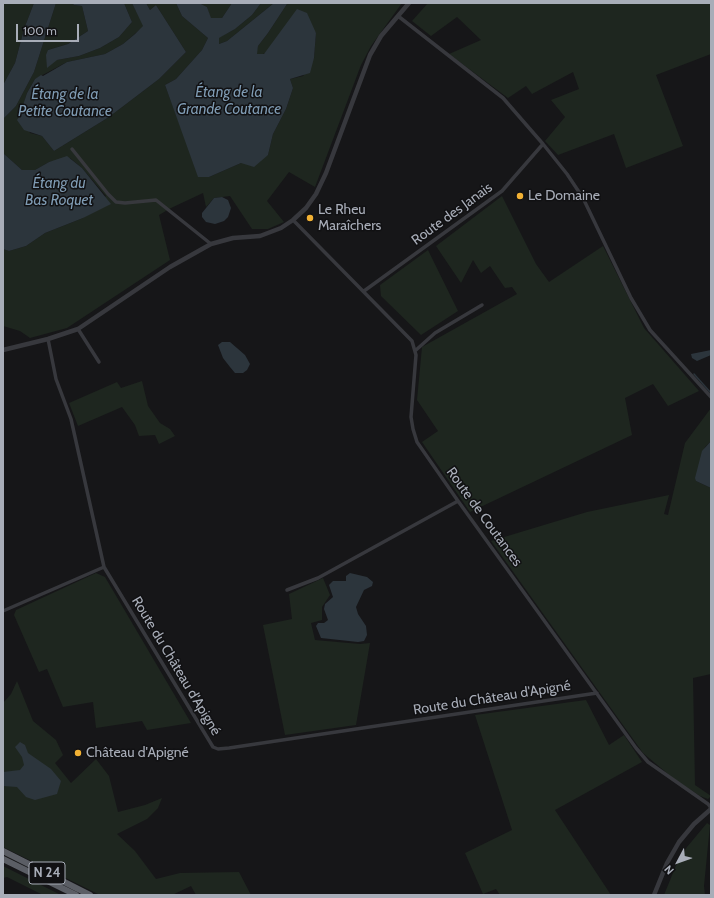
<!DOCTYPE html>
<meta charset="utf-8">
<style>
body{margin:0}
#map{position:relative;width:714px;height:898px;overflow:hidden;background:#161618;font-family:Cabin,sans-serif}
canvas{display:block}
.frame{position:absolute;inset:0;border:4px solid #a8adb8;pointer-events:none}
.north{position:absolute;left:658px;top:842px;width:40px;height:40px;-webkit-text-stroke:3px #111113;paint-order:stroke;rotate:229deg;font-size:11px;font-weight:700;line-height:16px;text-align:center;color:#a8adb8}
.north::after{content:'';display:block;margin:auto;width:14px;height:18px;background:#a8adb8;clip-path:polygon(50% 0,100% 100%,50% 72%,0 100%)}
.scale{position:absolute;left:16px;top:24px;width:63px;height:18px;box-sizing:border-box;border:2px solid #a8adb8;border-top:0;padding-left:5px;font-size:12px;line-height:14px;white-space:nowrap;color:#a8adb8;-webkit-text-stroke:3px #111113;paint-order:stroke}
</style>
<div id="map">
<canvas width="714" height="898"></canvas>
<div class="frame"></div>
<div class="north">N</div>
<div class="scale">100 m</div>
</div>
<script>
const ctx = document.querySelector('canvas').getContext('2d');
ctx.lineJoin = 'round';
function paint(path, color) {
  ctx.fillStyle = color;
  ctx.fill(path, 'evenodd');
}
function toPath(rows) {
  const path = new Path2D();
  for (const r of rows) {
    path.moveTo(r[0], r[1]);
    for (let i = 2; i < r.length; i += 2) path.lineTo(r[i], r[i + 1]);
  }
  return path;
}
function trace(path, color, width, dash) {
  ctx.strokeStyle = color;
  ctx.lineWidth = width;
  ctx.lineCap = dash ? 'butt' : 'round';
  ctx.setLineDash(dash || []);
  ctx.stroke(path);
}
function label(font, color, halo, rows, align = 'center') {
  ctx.font = font + ' Cabin,sans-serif';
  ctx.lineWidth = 3;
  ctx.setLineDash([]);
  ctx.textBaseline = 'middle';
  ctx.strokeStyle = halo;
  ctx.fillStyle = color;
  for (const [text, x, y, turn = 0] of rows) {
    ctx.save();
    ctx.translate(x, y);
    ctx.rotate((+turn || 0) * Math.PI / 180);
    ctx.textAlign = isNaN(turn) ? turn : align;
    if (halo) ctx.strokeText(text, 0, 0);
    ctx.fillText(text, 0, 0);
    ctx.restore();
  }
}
paint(toPath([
 [3,3,34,3,24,29,15,63,3,85],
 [56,3,72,3,74,5,82,6,88,31,68,44,48,50,57,60,79,56,100,48,119,37,132,22,124,3,132,3,144,26,123,44,105,54,67,62,35,79,27,93,22,109,30,133,42,136,54,151,109,117,159,79,186,52,156,5,150,10,146,3,176,3,182,16,208,38,202,50,176,79,165,85,181,128,209,177,241,163,268,155,273,134,286,109,293,88,290,79,303,76,314,58,316,32,263,54,256,54,258,46,268,33,287,4,283,3,402,3,371,46,361,65,315,187,289,172,267,201,284,222,268,229,252,229,230,196,214,198,206,207,203,193,171,208,159,215,170,260,67,328,30,338,20,331,3,326,3,249,9,251,26,246,45,233,83,218,106,196,82,168,70,158,49,162,35,170,22,170,3,153,3,119,16,106,34,72],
 [199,3,232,3,222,18,210,18,207,7],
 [261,3,274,3,227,41,219,44,218,38,235,29,252,15],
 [428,3,711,3,711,54,656,75,683,146,626,168,614,134,558,155,545,141,565,117,551,100,579,89,573,72,532,94,526,86,508,98,449,54,481,40,457,17,431,36,412,21],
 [502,196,536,264,549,282,603,246,644,328,699,391,668,406,653,384,625,398,632,435,470,512,422,442,438,431,417,400,422,347,517,294,512,287,505,288,490,266,481,273,473,260,461,283,436,246],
 [428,250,458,311,421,335,381,296,380,285],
 [142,381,148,406,160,423,170,429,175,436,159,444,155,435,139,436,135,425,122,407,78,426,69,403,117,382,121,388],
 [711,408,711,441,705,447,696,481,711,488,711,674,693,678,695,785,711,796,708,799,700,796,674,779,643,753,491,541,587,512,669,495,664,514,668,515,685,443],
 [96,573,105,577,191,723,147,730,142,721,96,728,93,702,63,707,47,669,39,672,14,615,16,610],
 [323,578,330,595,322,607,322,620,311,623,315,640,360,644,370,643,356,725,285,735,263,625,292,619,289,594],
 [17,681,33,721,56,740,63,755,55,763,71,783,96,759,109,776,118,812,145,805,162,798,158,808,147,819,117,834,135,851,156,879,180,873,239,872,251,895,196,895,191,886,172,895,100,895,3,847,3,703,11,694],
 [586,700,609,745,624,735,642,762,555,810,611,895,500,895,496,889,483,894,465,853,512,830,475,715],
 [707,823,710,825,704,886,705,895,664,895,677,863,687,847],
 [3,866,61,895,43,895,7,877,3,878]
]), '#1e261f');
paint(toPath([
 [34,3,56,3,34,72,16,106,3,119,3,85,15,63,24,29],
 [72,3,124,3,132,22,119,37,100,48,79,56,57,60,47,68,46,55,48,50,68,44,88,31,82,6,74,5],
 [132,3,146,3,150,10,156,5,186,52,159,79,109,117,54,151,42,136,24,130,17,120,23,111,23,105,27,93,35,79,41,75,43,76,67,62,105,54,123,44,135,34,143,26],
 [176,3,199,3,207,7,211,18,222,18,232,3,261,3,252,15,235,29,219,38,219,44,227,41,274,3,287,4,268,33,258,46,257,54,264,54,297,9,307,13,316,33,314,58,310,73,290,79,293,88,286,109,273,134,268,155,254,167,241,163,209,177,198,177,165,85,176,79,202,50,208,38,182,16],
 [3,153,22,170,35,170,49,162,67,156,82,168,111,204,83,218,45,233,26,246,9,251,3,249],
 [222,197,228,200,231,208,228,217,224,221,215,224,206,222,202,217,202,213,214,198],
 [222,342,230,342,245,355,250,364,247,370,243,373,235,373,230,367,223,358,218,345],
 [711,350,711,355,697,361,692,358,691,354],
 [711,441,711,488,696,481,695,478,702,451],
 [350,573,367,577,373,582,372,586,364,590,356,607,358,614,366,626,367,635,364,641,358,642,321,638,316,626,318,623,324,623,328,620,324,609,325,604,333,597,329,585,333,581,346,581,346,576],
 [20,742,25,745,28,753,51,769,61,781,57,794,35,800,26,797,17,787,3,786,3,772,20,770,24,765,22,757,15,747]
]), '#2c353c');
trace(toPath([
 [694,374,711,393]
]), '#2c353c', 1.5);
trace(toPath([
 [398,16,503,98,543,144,567,174,583,198,631,298,650,330,711,397],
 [72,149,108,194,116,202,125,203,156,200,211,244],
 [293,220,412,341,416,355,411,417,413,429,417,442,458,501,636,748,648,762,708,804,711,808],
 [364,291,502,191,543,144],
 [78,329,99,362],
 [48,339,56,379,71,419,104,567,213,747,218,749,229,748,597,693],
 [416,350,435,333,482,305],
 [287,590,318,578,458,501],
 [3,611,104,567]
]), '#37383d', 3.5);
trace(toPath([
 [3,350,48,339,78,329,170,267,211,244,233,238,260,236,281,228,293,220,306,208,316,194,326,173,370,55,381,36,409,3],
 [654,895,667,863,679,842,694,824,711,809]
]), '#37383d', 4.5);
trace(toPath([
 [3,851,90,895],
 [3,859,76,895]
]), '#5b5e65', 6);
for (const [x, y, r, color] of [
 [520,196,4,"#f2b134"],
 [310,218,4,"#f2b134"],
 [78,753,4,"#f2b134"]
]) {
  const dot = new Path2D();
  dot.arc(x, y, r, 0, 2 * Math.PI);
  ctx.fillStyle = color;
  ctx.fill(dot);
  trace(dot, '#111113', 1.5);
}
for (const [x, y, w] of [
 [47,873,36]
]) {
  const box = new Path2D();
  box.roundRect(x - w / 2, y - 11, w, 22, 3);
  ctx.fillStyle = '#111113';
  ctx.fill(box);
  trace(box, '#a8adb8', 1);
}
label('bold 13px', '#a8adb8', null, [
 ["N 24",47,873]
]);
label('14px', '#a8adb8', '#111113', [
 ["Le Domaine",528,196],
 ["Le Rheu",318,210],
 ["Maraîchers",318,226],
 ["Château d'Apigné",86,753]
], 'left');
label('14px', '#a8adb8', '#111113', [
 ["Route des Janais",452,214,-36],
 ["Route de Coutances",484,517,54],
 ["Route du Château d'Apigné",176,666,59],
 ["Route du Château d'Apigné",492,698,-9]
]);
label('italic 15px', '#7f9bb3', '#111113', [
 ["Étang de la",229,93],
 ["Grande Coutance",229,110],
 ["Étang de la",65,95],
 ["Petite Coutance",65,112],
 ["Étang du",59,184],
 ["Bas Roquet",59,201]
]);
</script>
